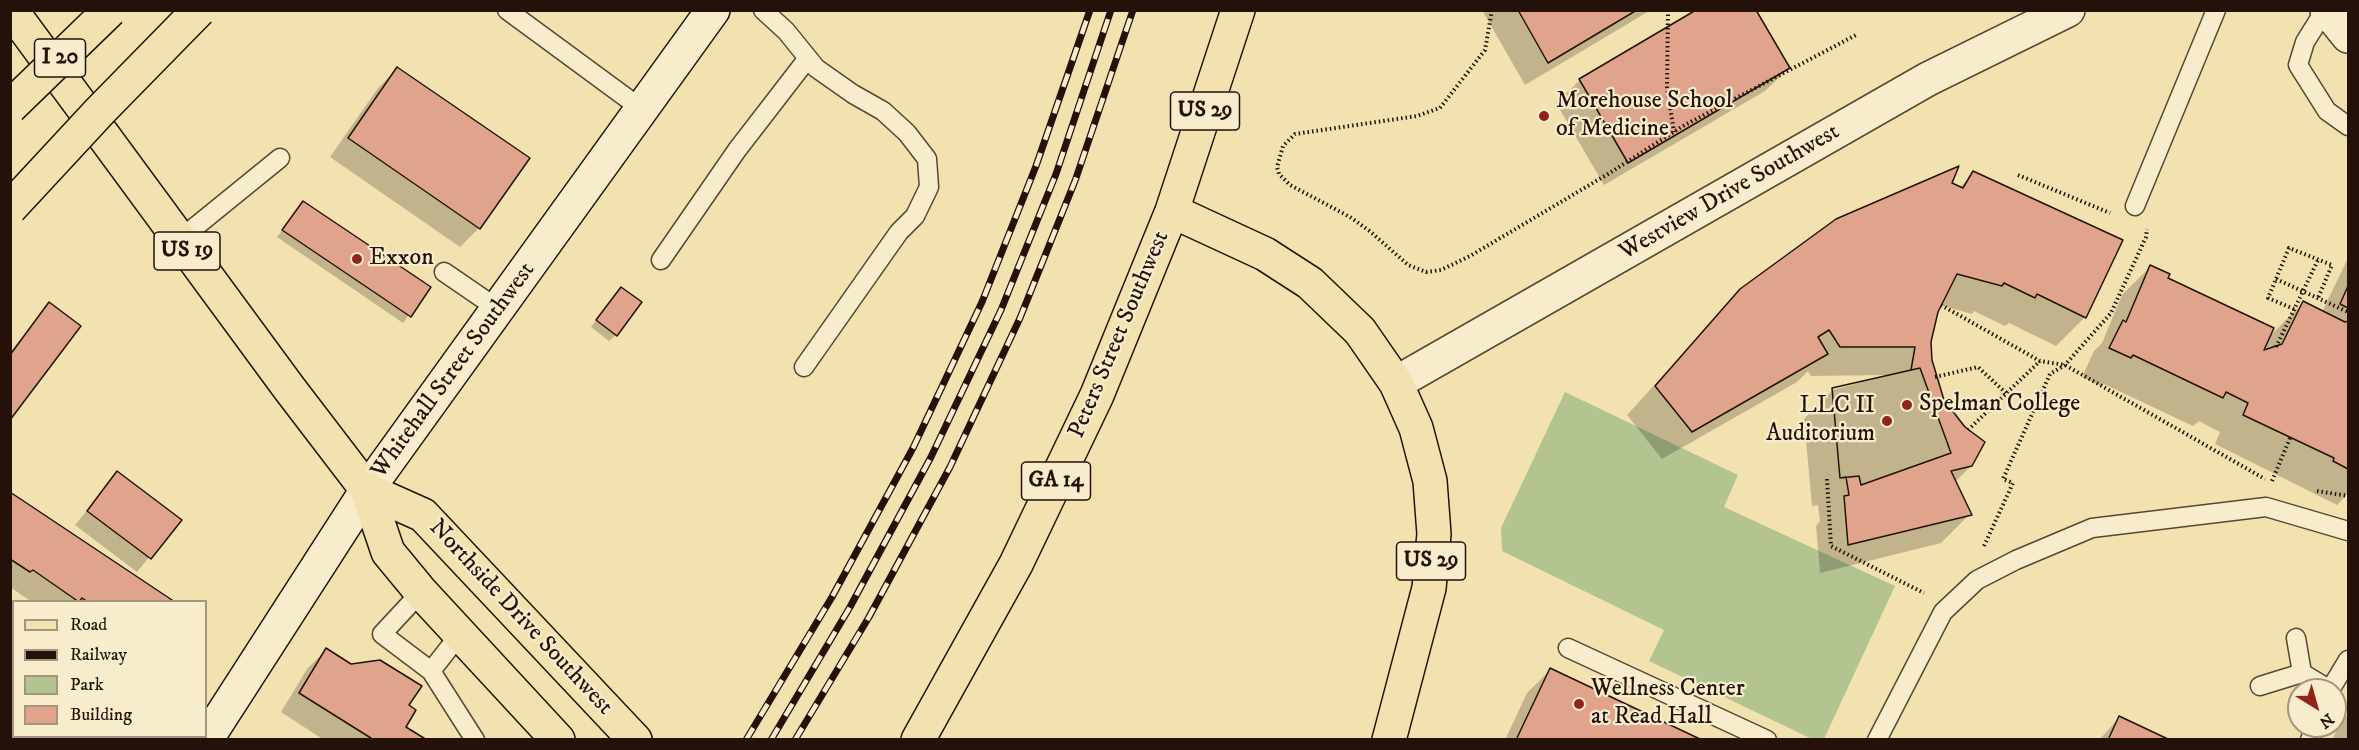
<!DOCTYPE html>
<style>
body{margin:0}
#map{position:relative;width:2359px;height:750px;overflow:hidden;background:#f2e2af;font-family:"IM FELL DW Pica",serif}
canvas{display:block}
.frame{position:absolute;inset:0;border:12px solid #24120a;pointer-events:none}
.legend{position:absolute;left:12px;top:600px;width:195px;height:138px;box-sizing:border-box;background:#f7eccb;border:2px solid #a3957e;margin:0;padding:8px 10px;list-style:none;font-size:18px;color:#24120a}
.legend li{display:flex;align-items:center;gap:12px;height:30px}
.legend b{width:30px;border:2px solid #a3957e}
.north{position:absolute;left:2287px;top:678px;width:60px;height:60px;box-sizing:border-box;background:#f7eccb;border:2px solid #a3957e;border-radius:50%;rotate:143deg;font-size:16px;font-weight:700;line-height:24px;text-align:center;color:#24120a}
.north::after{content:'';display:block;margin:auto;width:21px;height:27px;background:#8f2418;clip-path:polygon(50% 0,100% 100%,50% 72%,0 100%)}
</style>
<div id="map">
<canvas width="2359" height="750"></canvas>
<div class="frame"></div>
<ul class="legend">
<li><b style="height:8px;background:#f2e2af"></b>Road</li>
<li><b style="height:8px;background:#24120a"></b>Railway</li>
<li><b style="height:16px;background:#b4c490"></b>Park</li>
<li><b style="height:16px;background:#dfa48b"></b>Building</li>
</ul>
<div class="north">N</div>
</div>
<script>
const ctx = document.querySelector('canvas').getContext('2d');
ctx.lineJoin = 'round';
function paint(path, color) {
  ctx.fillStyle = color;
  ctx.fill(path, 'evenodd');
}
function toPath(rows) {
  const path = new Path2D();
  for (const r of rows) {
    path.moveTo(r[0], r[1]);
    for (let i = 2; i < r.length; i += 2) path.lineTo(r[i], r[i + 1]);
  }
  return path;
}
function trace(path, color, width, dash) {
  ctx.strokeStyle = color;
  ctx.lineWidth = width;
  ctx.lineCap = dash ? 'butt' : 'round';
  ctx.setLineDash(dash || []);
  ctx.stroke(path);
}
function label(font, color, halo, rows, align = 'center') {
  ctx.font = font + ' "IM FELL DW Pica",serif';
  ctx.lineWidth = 4.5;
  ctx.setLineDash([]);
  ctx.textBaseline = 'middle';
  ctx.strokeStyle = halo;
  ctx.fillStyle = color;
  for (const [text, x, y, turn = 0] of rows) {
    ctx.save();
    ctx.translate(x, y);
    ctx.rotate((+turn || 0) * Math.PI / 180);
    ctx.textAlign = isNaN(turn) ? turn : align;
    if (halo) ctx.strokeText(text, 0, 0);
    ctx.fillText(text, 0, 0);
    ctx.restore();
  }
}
paint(toPath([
 [1565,392,1738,475,1724,507,1895,586,1824,739,1812,739,1649,661,1664,630,1502,551,1501,528]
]), '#b4c490');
paint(toPath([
 [1482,10,1651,10,1525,85],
 [1789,68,1765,91,1604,185,1556,103,1580,80],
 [397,69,479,228,460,247,330,157,378,88],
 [1974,173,2085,317,2056,346,2009,323,2005,326,1974,311,1972,314,1940,305,1930,342,1932,369,1971,466,1955,482,1970,514,1941,543,1820,573,1816,526,1820,521,1818,505,1812,506,1804,419,1833,390,1887,375,1811,376,1808,371,1797,382,1662,459,1627,415,1741,290,1950,183,1959,188],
 [303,202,429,288,403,323,277,237],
 [2348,258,2348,493,2337,505,2215,444,2220,432,2199,421,2193,426,2104,384,2101,386,2082,377,2094,351,2102,343,2122,295,2150,267,2166,279,2269,337,2303,303,2322,312],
 [615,295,616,335,609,341,591,327],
 [49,304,10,417,10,352],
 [117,473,180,520,137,572,75,525],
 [10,494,172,602,32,602,13,589,10,590],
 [326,650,407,706,404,727,424,740,324,740,281,712,307,669],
 [1550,670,1698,740,1505,740,1527,693],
 [14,696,14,730,10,723,10,699],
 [2348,714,2348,740,2332,740,2340,723],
 [2119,718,2166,740,2099,740],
 [16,736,61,736,63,740,18,740]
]), '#0003');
const building = toPath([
 [1518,10,1637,10,1548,63,1518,10],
 [1696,10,1756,10,1790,68,1628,163,1579,79,1696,10],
 [397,67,530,158,480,229,348,138,397,67],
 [1959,166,1952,183,1963,188,1973,171,2123,240,2086,318,2037,294,2035,298,2004,283,2002,286,1957,274,1938,312,1931,342,1932,360,1944,400,1965,427,1985,442,1972,466,1951,471,1972,515,1848,545,1844,496,1849,495,1846,477,1840,478,1832,388,1911,370,1915,347,1840,347,1829,330,1818,337,1828,354,1692,432,1655,386,1740,289,1836,219,1959,166],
 [303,201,431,287,411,317,282,230,303,201],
 [2150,265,2170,274,2168,278,2274,328,2264,350,2282,344,2303,301,2345,322,2348,321,2348,469,2333,461,2334,458,2243,415,2248,403,2226,392,2223,398,2133,355,2131,358,2109,348,2123,320,2126,322,2150,265],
 [2348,286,2348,308,2340,304,2348,286],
 [621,287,642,302,617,336,596,320,621,287],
 [49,302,81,326,10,420,10,355,49,302],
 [1920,368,1951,453,1861,485,1859,476,1840,478,1832,388,1920,368],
 [117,471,182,520,151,559,87,511,117,471],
 [10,492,175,602,88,602,82,598,79,602,33,570,30,572,10,559,10,492],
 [326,648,351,664,380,660,422,686,409,705,416,710,406,727,427,740,374,740,299,693,326,648],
 [1550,668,1702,740,1516,740,1550,668],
 [2119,716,2170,740,2108,740,2119,716],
 [36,736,63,736,64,740,37,740,36,736]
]);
paint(building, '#dfa48b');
trace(building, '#24120a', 1.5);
const service = toPath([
 [507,10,643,110],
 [763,10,786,31,816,68,853,94,883,111,907,133,927,159,929,187,915,216,899,232,804,367],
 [2325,10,2305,42,2298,65,2327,111,2348,126],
 [2135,206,2216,10],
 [179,240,280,158],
 [661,260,737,150,808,58],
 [444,272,498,309],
 [421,592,382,634,431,671],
 [460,634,431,671,475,740],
 [2296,638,2302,673],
 [1568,648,1767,740],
 [2260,686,2302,673,2330,690],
 [2330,690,2348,660],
 [1877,740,1943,612,1977,580,2016,560,2092,528,2266,507,2348,531],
 [2310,740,2315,726]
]);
const minor = toPath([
 [2327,10,2348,36],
 [1396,383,1928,79,2068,10]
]);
const secondary = toPath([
 [206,740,367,490,713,10]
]);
const primary = toPath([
 [11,10,289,388,367,490,388,552,421,592,558,740],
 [1172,211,1265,254,1310,283,1360,331,1396,383,1416,428,1430,481,1434,534,1429,588,1389,740],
 [367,490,423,515,635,740],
 [918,740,1016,564,1097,395,1172,211,1238,10]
]);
trace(service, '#584633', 21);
trace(minor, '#584633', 36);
trace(secondary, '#24120a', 36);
trace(primary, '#24120a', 36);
trace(toPath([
 [1492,10,1485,50,1440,108,1417,116,1295,134,1283,146,1277,167,1279,174,1290,185,1350,217,1371,232,1408,265,1426,272,1441,270,1470,256,1608,174,1683,126,1856,35],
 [1668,10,1667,87,1674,132],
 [2018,175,2110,213],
 [2276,279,2348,312],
 [1941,305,2040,361,2065,365,2265,479],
 [2294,309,2268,298,2289,248,2332,265,2318,298],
 [2276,347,2318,260],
 [1935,377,1978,367,2006,393],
 [1968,430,2040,361],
 [1827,479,1831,546,1924,593],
 [2272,481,2290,438],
 [2317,491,2348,496],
 [1984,546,2013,483,2003,479,2050,374,2065,365,2111,313,2146,237,2147,229]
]), '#24120a', 4, [1.5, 3]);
trace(service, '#f7eccb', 18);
trace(minor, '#f7eccb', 33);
trace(secondary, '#f7eccb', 33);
trace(primary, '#f2e2af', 33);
const rail = toPath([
 [746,740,832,597,913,448,982,302,1036,166,1090,10],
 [771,740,850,607,931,457,1001,310,1056,174,1111,10],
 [795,740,869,617,950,467,1020,318,1075,181,1133,10]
]);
trace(rail, '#24120a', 7);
trace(rail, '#f7eccb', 4.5, [14]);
const motorwayBridge = toPath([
 [10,107,110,10],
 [10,208,100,111,199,10]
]);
trace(motorwayBridge, '#24120a', 36, []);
trace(motorwayBridge, '#f2e2af', 33);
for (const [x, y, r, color] of [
 [1544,116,6,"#8f2418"],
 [357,259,6,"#8f2418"],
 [1907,405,6,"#8f2418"],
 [1887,421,6,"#8f2418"],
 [1579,704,6,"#8f2418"]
]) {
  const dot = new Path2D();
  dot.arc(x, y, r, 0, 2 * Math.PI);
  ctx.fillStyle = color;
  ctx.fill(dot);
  trace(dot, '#f7eccb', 2);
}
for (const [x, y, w] of [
 [60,58,51],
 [1205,111,69],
 [187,251,66],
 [1056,481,69],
 [1431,561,69]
]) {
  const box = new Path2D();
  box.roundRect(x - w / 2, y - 19, w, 38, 4.5);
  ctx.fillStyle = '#f7eccb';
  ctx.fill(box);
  trace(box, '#24120a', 1.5);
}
label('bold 22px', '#24120a', null, [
 ["I 20",60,58],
 ["US 29",1205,111],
 ["US 19",187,251],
 ["GA 14",1056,481],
 ["US 29",1431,561]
]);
label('24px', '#24120a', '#f7eccb', [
 ["Morehouse School",1556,102],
 ["of Medicine",1556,130],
 ["Exxon",369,259],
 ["Spelman College",1919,405],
 ["LLC II",1875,407,"right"],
 ["Auditorium",1875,435,"right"],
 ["Wellness Center",1591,690],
 ["at Read Hall",1591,718]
], 'left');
label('24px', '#24120a', '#f7eccb', [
 ["Westview Drive Southwest",1730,193,-30],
 ["Peters Street Southwest",1120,335,-67],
 ["Whitehall Street Southwest",454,371,-54],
 ["Northside Drive Southwest",520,618,47]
]);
</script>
